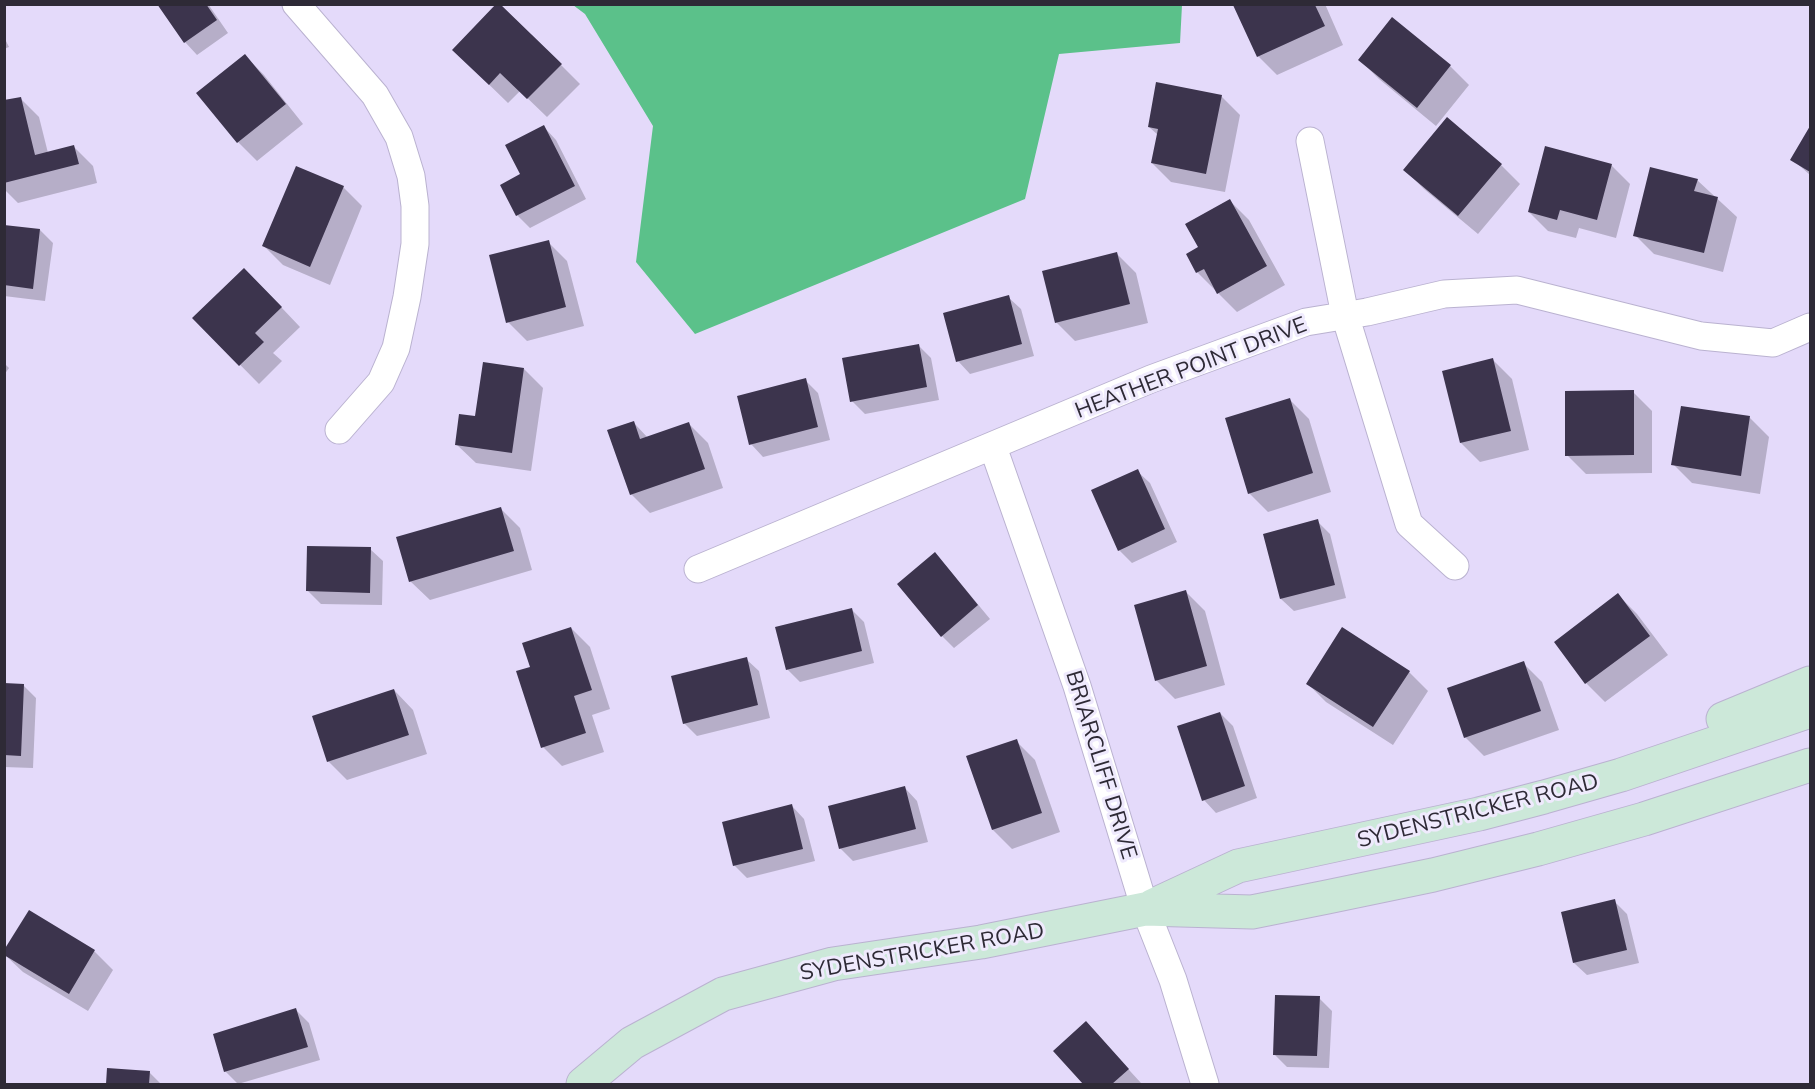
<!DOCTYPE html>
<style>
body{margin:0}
#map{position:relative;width:1815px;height:1089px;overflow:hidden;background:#e4dafa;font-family:Mulish,sans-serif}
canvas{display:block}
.frame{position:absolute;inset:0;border:6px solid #2e2a36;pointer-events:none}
</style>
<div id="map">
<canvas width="1815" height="1089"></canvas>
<div class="frame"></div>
</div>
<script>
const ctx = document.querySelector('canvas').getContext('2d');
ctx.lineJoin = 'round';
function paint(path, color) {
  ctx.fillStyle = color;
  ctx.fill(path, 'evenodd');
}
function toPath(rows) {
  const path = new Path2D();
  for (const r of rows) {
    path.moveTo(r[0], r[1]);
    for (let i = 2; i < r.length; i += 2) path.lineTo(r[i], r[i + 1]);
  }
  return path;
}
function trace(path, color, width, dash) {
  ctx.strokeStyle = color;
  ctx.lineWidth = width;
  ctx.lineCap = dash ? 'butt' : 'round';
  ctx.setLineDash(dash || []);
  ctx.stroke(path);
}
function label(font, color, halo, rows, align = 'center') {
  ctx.font = font + ' Mulish,sans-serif';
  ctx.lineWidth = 6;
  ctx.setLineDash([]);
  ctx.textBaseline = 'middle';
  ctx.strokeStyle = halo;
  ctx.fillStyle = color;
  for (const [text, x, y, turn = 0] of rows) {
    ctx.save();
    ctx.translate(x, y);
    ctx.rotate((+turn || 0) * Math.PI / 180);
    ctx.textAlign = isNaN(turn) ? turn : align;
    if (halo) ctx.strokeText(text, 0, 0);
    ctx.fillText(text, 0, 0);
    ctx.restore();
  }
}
paint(toPath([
 [573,5,1182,5,1180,43,1059,54,1025,199,695,334,636,262,653,126,585,14]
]), '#5bc18a');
paint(toPath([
 [159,4,208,4,228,33,197,55,185,42],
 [1235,4,1325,4,1343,45,1277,75,1258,56],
 [1393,19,1450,66,1469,85,1436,126,1379,79,1360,60],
 [4,37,9,47,4,49],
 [245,56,264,75,303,124,257,161,238,142,198,93],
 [561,65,580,84,547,117,520,91,508,103,473,69],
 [1221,96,1240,115,1225,192,1171,182,1152,163,1158,135,1149,127],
 [20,98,39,117,48,153,74,147,93,166,97,183,18,203,4,189,4,102],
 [544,127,556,140,586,199,530,228,517,215],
 [1810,129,1810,175,1792,159],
 [1501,165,1520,184,1478,234,1424,189,1405,170],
 [1611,165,1630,184,1616,238,1579,228,1576,238,1548,231,1529,212],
 [1697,180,1737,217,1723,272,1654,254,1635,235],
 [343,187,362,206,330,285,283,265,264,246],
 [1230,201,1249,220,1285,285,1237,312,1197,272,1188,254,1200,248],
 [4,226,40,230,53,243,45,301,4,296],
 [548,242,567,261,584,326,527,341,508,322],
 [1117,254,1136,273,1148,323,1075,341,1056,322],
 [263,288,300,327,273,353,282,361,259,384,194,318],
 [1008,297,1021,309,1034,356,970,374,958,361],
 [918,345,931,358,939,400,865,414,852,401],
 [1493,360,1512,379,1529,450,1480,462,1461,443],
 [4,363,9,368,4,375],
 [524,369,543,388,531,471,476,463,456,444,476,418],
 [805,380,818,393,830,440,763,457,751,444],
 [1633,392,1652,411,1652,473,1586,474,1567,455],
 [1290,400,1309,419,1331,492,1268,512,1249,493],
 [1750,418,1769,437,1760,494,1692,483,1673,464],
 [634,423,648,438,689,424,708,443,723,488,650,513,631,494],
 [1137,471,1150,483,1177,542,1132,563,1119,550],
 [501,509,520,528,532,570,430,600,410,581],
 [1317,521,1330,534,1346,598,1294,611,1281,599],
 [370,549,383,561,382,605,321,604,308,591],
 [935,555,947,567,990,619,954,648,942,636],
 [1186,592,1205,611,1225,685,1175,699,1156,680],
 [1618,595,1637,614,1668,655,1605,702,1586,683,1556,643],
 [851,609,864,622,874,663,800,682,787,669],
 [571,628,590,647,610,709,592,715,604,752,562,766,543,747,532,668],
 [746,659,759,671,770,718,697,736,684,723],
 [1523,663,1542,682,1559,730,1484,756,1465,737],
 [1409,672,1428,691,1393,745,1326,702,1307,683],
 [4,685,23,685,36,698,33,768,4,767],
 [394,690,413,710,427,754,347,780,328,761],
 [1220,713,1233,726,1257,798,1216,813,1204,800],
 [1016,741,1035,760,1060,832,1012,849,993,830],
 [905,788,917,801,928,842,853,861,840,848],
 [792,806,804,819,815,861,747,878,734,865],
 [1614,901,1627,914,1639,963,1587,975,1574,963],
 [94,951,113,970,88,1011,23,972,4,954],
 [1319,998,1332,1011,1329,1068,1287,1067,1274,1054],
 [296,1010,309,1023,320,1060,238,1084,225,1071],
 [1098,1036,1141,1083,1139,1084,1085,1084,1055,1051],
 [109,1069,149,1072,161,1084,108,1084]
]), '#0003');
paint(toPath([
 [157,4,206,4,217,20,184,43],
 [496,4,500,4,562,64,527,99,500,73,489,85,452,50],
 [1233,5,1315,5,1325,26,1257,57],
 [1392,17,1451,65,1417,108,1358,60],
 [245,54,286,104,237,143,196,93],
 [1156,82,1222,95,1206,174,1151,163,1158,129,1148,127],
 [21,97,35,155,74,145,79,164,4,183,4,100],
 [1447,117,1502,164,1458,216,1403,170],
 [544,125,575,186,516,216,500,185,520,174,505,145],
 [1810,126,1810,172,1790,160],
 [1545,146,1612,164,1597,220,1560,210,1557,220,1528,212],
 [296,166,344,186,310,267,262,246],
 [1650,167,1698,179,1694,191,1718,197,1704,253,1633,236],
 [1230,199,1267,266,1217,294,1204,269,1196,273,1186,254,1198,247,1185,224],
 [4,225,40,229,33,289,4,285],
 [549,240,566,307,506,323,489,255],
 [1117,252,1130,304,1055,323,1042,271],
 [244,268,282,307,255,333,264,342,239,366,192,318],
 [1009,295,1022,344,956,362,943,313],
 [919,344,927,387,850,402,842,358],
 [1493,358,1511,431,1460,443,1442,371],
 [483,362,524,368,512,453,455,445,459,414,475,416],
 [806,378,818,427,749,445,737,396],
 [1634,390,1634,455,1565,456,1565,391],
 [1290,398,1313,473,1248,494,1225,418],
 [1681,406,1750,416,1741,476,1671,465],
 [634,421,640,439,689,422,705,469,630,495,607,430],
 [1138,469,1165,529,1118,551,1091,490],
 [501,507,514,551,409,582,396,537],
 [1318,519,1335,585,1280,599,1263,534],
 [307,546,371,547,370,593,306,591],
 [935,552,978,605,941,637,897,584],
 [1186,590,1207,666,1155,681,1134,605],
 [1618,593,1650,636,1585,684,1554,642],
 [852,608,862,651,786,670,775,627],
 [571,627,592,690,574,696,586,733,541,748,516,671,530,667,522,643],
 [1342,627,1410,671,1373,727,1306,684],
 [747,657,758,705,683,724,671,676],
 [1524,661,1541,711,1464,738,1447,688],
 [4,683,24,684,21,756,4,755],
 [394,689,409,735,327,762,312,716],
 [1220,712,1245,786,1202,801,1177,726],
 [1017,739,1042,813,992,830,966,756],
 [905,786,916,829,839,849,828,806],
 [792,804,803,849,733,866,722,822],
 [1615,899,1627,950,1573,963,1561,912],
 [29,910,95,950,69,994,4,955,4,950],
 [1275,995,1320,996,1317,1056,1273,1055],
 [296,1008,308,1047,224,1072,213,1034],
 [1086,1021,1129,1069,1112,1084,1083,1084,1053,1051],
 [107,1068,150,1071,149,1084,106,1084]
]), '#3c344d');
const minor = toPath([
 [296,4,375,95,399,137,411,176,415,206,415,244,407,297,396,348,381,382,339,430],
 [1310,141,1345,315,1409,524,1455,566],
 [993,447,1077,686,1145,909,1173,980,1205,1084],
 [698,569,1151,379,1306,322,1367,312,1444,294,1517,290,1701,336,1773,343,1810,327]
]);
const secondary = toPath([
 [1723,719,1810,683],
 [1152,906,1238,866,1479,814,1544,797,1621,775,1810,711],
 [583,1084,632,1043,723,994,833,964,981,942,1145,909,1252,912,1327,897,1433,875,1538,849,1644,819,1810,765]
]);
trace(minor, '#bab2d0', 29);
trace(secondary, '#bab2d0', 35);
trace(minor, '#fff', 27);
trace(secondary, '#cce8d9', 33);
label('22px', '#2e2a36', '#efeafd', [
 ["HEATHER POINT DRIVE",1191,368,-21],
 ["BRIARCLIFF DRIVE",1101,765,73],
 ["SYDENSTRICKER ROAD",1478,811,-14],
 ["SYDENSTRICKER ROAD",922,952,-10]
]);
</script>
